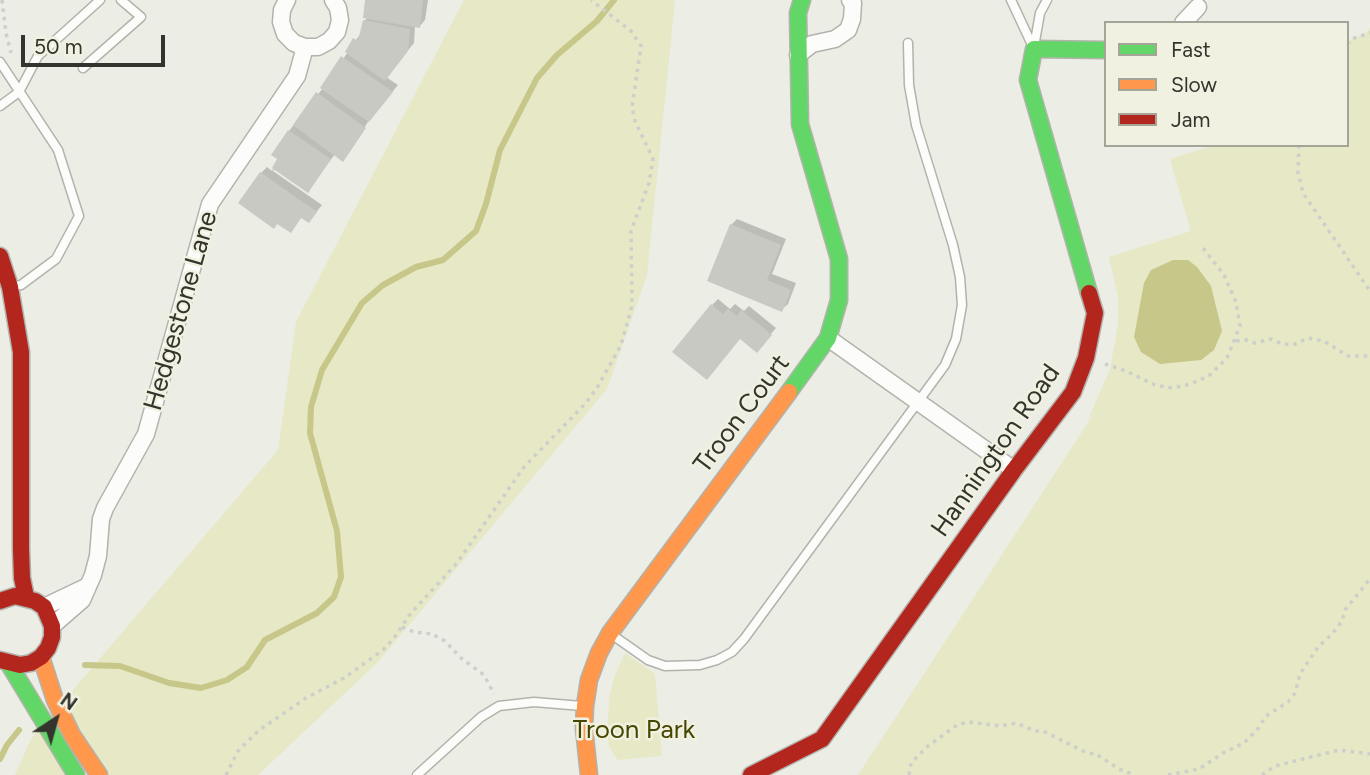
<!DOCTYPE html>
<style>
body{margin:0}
#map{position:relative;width:1370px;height:775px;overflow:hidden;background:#ecede4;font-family:Figtree,sans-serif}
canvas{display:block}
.legend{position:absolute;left:1104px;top:21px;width:245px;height:126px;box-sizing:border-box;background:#f0f1e0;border:2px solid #a4a598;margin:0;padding:9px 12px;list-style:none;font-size:21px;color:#33342d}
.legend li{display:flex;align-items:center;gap:14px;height:35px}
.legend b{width:35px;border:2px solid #a4a598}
.north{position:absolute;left:21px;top:684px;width:70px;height:70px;-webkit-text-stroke:5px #f0f1e0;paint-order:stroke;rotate:36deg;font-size:19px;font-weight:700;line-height:28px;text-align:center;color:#33342d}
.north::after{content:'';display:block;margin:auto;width:24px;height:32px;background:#33342d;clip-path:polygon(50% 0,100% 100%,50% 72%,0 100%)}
.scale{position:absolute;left:21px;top:35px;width:144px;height:32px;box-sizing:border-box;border:4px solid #33342d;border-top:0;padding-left:9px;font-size:21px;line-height:24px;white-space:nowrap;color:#33342d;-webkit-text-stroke:5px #f0f1e0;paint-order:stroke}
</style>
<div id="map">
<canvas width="1370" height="775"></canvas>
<ul class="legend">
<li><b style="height:9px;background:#63d668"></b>Fast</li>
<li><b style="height:9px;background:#ff974d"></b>Slow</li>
<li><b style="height:9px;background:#b3261e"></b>Jam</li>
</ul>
<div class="north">N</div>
<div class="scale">50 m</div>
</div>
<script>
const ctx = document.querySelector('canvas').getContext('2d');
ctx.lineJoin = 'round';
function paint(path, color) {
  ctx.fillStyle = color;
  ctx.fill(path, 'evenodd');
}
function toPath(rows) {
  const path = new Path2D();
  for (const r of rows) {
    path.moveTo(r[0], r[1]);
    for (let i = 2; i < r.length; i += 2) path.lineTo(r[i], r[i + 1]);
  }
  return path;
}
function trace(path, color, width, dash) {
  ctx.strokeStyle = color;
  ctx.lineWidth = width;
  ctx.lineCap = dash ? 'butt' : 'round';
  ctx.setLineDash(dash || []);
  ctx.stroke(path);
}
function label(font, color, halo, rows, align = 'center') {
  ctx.font = font + ' Figtree,sans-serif';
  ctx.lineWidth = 5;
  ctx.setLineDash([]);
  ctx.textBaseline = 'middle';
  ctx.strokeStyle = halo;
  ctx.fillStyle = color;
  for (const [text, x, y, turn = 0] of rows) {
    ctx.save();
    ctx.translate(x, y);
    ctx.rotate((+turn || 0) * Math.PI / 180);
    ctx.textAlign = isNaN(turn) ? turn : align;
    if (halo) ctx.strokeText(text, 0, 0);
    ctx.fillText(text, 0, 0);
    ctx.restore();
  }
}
paint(toPath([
 [464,0,675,0,647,275,607,389,378,662,258,775,15,775,31,739,278,450,296,322],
 [1370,28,1370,775,858,775,1095,412,1088,420,1110,369,1118,325,1118,296,1109,257,1191,231,1170,159,1216,145,1347,145,1347,44,1351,39,1364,35],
 [625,653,655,674,662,756,618,760,609,747,607,729,610,694,614,678]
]), '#e6e8c6');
paint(toPath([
 [1173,260,1188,260,1197,267,1211,286,1222,331,1214,350,1201,360,1160,364,1141,352,1134,337,1144,283,1151,270]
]), '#c6c788');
paint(toPath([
 [367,0,428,0,425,20,419,27,415,26,414,43,386,77,398,85,369,120,349,153,335,154,308,191,275,169,273,171,322,205,309,221,302,216,290,231,261,173,267,167,272,171,280,159,289,131,323,88,361,33,364,21,369,17],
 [737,219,786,239,772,274,796,283,788,304,781,310,731,225],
 [718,299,730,309,735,304,744,311,749,306,776,328,757,350,712,305]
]), '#0003');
trace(toPath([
 [85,665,120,666,169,683,201,688,227,680,247,667,265,640,317,613,334,597,341,577,337,531,310,433,311,407,322,370,362,303,383,285,416,267,443,260,476,231,486,204,500,150,537,78,557,55,597,21,614,0],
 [0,759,7,745,19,730]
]), '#c6c788', 6);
paint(toPath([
 [365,0,423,0,420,28,363,18],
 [363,20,410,29,408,51,385,81,345,52,353,38,358,41],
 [341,56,393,92,369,122,320,88],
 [316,92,366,128,343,162,293,125],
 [288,130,331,159,308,193,272,168,277,159,271,155],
 [260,172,317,212,309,223,301,218,291,233,277,224,274,229,238,203],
 [730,224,781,245,767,280,791,290,782,312,707,281],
 [711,304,723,314,728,309,737,316,741,310,772,335,757,353,740,339,707,380,672,352]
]), '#c8c9c2');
const lane = toPath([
 [1011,0,1033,47],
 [1034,47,1040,13,1047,0],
 [0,62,58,150,79,216,56,259,21,285,10,287],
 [83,68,141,17,121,0],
 [0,106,19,92,38,56,100,0],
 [611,634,648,660,665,666,700,665,717,660,732,652,744,639,945,365,956,339,962,305,960,277,953,245,916,125,909,85,908,43],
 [417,775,481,717,499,706,534,702,582,706]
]);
const street = toPath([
 [287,0,282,10,281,22,285,34,294,43,305,47,318,47,329,41,337,32,340,20,338,8,333,0],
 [1183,23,1198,7],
 [798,55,812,44,835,39,848,30,852,19,853,3,850,0],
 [828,338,1014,470],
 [44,607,86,587],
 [52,626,82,600,93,575,98,556,101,519,105,508,146,434,210,204,297,76,305,47]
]);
const fast = toPath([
 [1089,293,1028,80,1034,49,1106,50],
 [789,392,828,338,839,300,839,259,800,124,798,13,802,0],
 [9,664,76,775]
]);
const slow = toPath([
 [41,657,55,700,72,735,99,775],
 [589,775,584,728,585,706,589,680,599,653,610,633,789,392]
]);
const jam = toPath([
 [0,256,10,287,21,352,21,549,22,578,26,597],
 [0,601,15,596,35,601,44,607,52,626,52,637,48,648,41,657,31,663,20,665,0,660],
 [751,775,822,739,1014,470,1073,392,1086,358,1095,313,1089,293]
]);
trace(lane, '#b2b3ac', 11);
trace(street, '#b2b3ac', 19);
trace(fast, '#b2b3ac', 19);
trace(slow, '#b2b3ac', 19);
trace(jam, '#b2b3ac', 19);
trace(toPath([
 [2,0,6,33,11,53],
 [1347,44,1351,39,1370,33],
 [1299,145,1298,173,1303,193,1370,291],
 [1236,341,1246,340,1255,343,1271,339,1282,344,1293,345,1308,338,1324,341,1348,356,1370,356],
 [1105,364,1126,371,1155,385,1172,388,1191,384,1210,375,1227,358,1240,326,1236,302,1224,275,1203,248],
 [402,627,414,632,432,634,445,641,461,658,484,675,494,694],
 [226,775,238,751,258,731,306,698,344,678,383,650,394,638,411,613,457,563,524,467,585,404,597,388,621,345,632,306,631,231,649,183,653,159,635,121,632,107,641,46,631,31,591,0],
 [909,775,911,763,928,746,957,725,968,722,1001,726,1016,723,1035,731,1043,731,1087,753,1096,754,1119,769,1135,775],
 [1168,775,1199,769,1223,753,1244,743,1257,730,1266,716,1288,702,1295,693,1300,674,1318,647,1333,633,1342,621,1345,610,1370,579],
 [1262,775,1275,766,1339,750,1370,754]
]), '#cececb', 3.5, [3.5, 5]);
trace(lane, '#fcfcfb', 8);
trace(street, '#fcfcfb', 16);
trace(fast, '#63d668', 16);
trace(slow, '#ff974d', 16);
trace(jam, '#b3261e', 16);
label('26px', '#33342d', '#f0f1e0', [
 ["Hedgestone Lane",181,311,-74],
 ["Troon Court",742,414,-53],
 ["Hannington Road",996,451,-55]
]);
label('26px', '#464600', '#f0f1e0', [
 ["Troon Park",634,730]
]);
</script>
